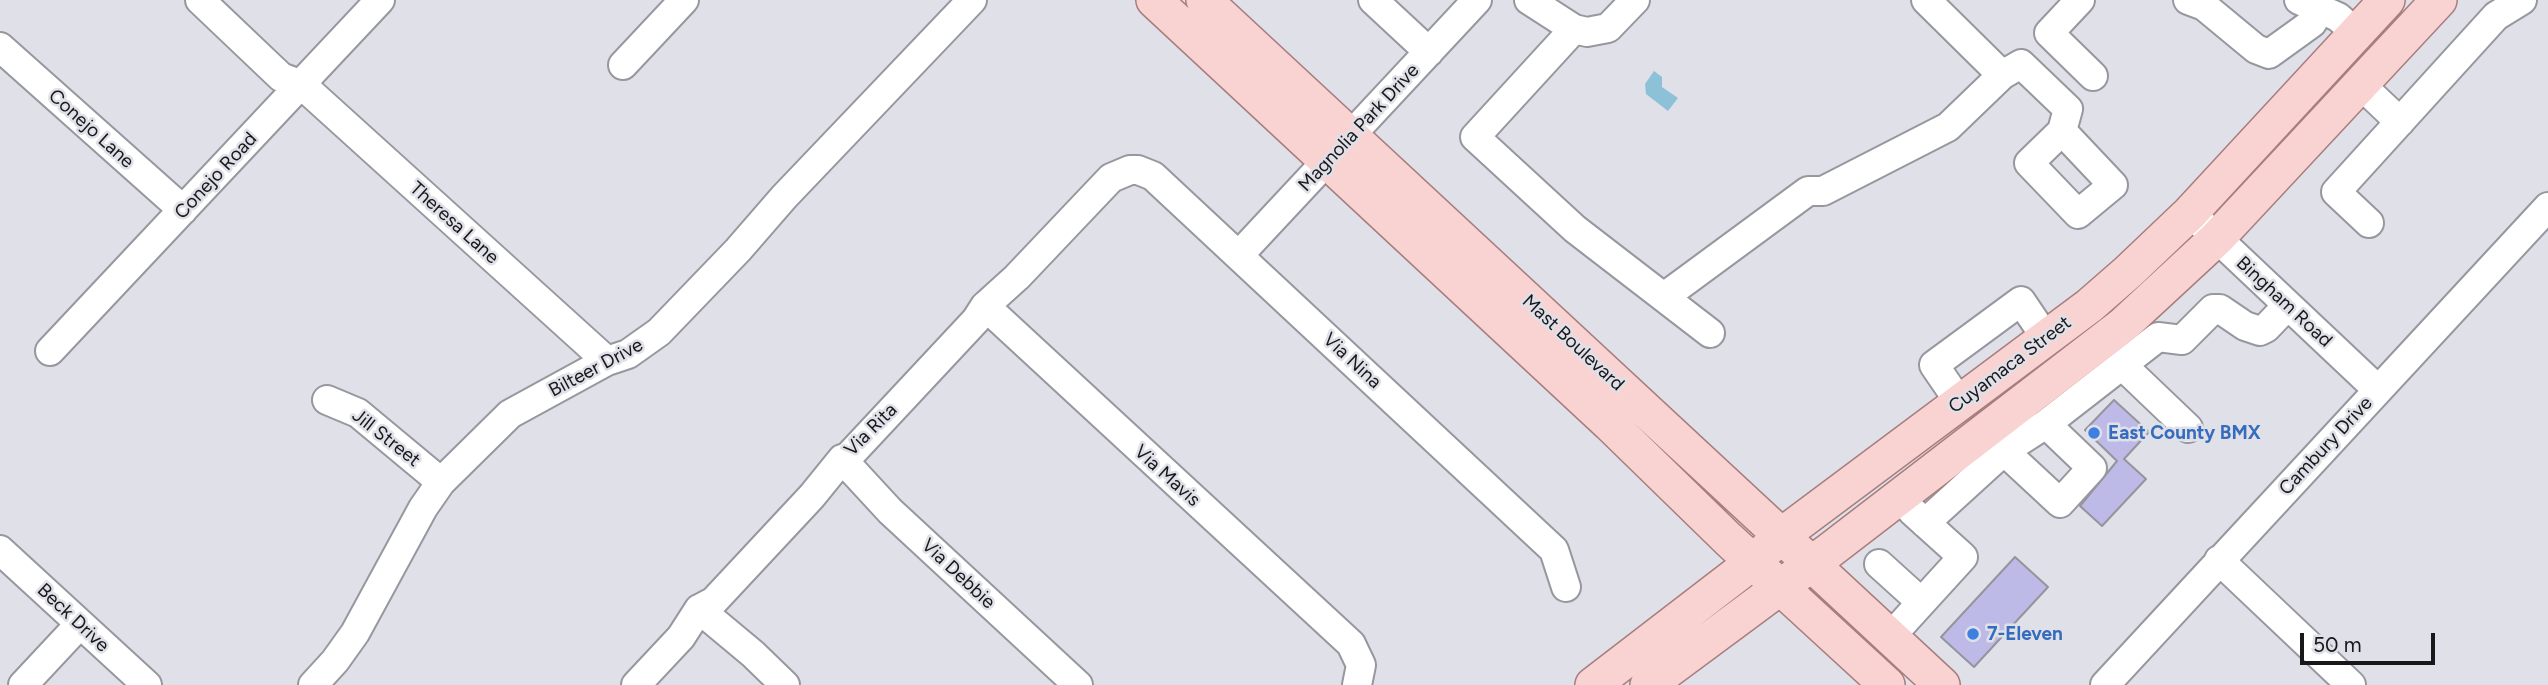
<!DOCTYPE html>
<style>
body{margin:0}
#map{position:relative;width:2548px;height:685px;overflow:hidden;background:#e0e0e8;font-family:Figtree,sans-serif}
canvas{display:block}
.scale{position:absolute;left:2300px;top:633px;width:135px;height:32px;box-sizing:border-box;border:4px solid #18181b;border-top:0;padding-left:9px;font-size:21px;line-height:24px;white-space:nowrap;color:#18181b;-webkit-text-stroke:5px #e0e0e8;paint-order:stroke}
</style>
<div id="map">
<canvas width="2548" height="685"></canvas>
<div class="scale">50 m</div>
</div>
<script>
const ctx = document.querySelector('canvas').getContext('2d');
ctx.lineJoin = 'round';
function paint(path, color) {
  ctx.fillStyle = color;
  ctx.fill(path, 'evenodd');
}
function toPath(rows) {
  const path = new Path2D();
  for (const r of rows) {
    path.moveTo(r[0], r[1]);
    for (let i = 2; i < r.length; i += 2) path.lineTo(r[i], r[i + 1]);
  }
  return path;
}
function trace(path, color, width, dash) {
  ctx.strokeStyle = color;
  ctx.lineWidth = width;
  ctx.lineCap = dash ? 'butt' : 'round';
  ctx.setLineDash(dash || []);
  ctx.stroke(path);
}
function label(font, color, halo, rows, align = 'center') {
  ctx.font = font + ' Figtree,sans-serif';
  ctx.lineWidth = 5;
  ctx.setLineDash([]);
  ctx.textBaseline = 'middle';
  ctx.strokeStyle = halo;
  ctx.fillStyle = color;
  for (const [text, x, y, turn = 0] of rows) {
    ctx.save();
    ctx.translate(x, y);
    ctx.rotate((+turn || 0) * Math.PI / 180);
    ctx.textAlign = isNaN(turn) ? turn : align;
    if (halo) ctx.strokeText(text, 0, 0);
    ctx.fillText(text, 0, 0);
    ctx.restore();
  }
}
paint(toPath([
 [1654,71,1662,77,1662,87,1678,98,1668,111,1646,94,1645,84]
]), '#8dc1d7');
const building = toPath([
 [2114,400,2149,432,2124,459,2146,479,2102,526,2080,506,2117,461,2085,430,2114,400],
 [2015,557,2048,587,1974,667,1941,637,2015,557]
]);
paint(building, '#bdbae7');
trace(building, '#94949c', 2);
const minor = toPath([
 [200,0,281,77,302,85,607,361],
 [1373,0,1429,52],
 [1529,0,1574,29,1587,32,1608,28,1635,0],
 [1926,0,2002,75],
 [2080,0,2049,33,2093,76],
 [2188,0,2204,6,2256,49,2269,54,2312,23,2320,9],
 [2299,0,2338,17,2356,33],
 [1574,29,1475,137,1575,229,1710,333],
 [0,47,183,210],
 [623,65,684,0],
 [2360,84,2400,122],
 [2369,223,2336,192,2496,16,2522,0],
 [2202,224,2378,390],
 [1239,255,1477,0],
 [1664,297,1808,191,1823,191,1948,127,2002,75,2021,64,2068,109,2062,131,2113,185,2078,214,2029,163,2062,131],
 [985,306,1351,644,1361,665,1357,685],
 [50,351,380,0],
 [2122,365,2188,428],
 [327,400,358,413,441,482],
 [1960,403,1934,365,2021,301,2046,338],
 [2046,424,2158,337,2182,340,2213,309,2220,309,2245,326,2260,331,2266,328,2288,305],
 [2046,424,2092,468,2060,503,2004,451,2046,424],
 [842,459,890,511,1078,685],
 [1925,523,2004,451,1992,436],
 [0,550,147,685],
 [2219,560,2351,685],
 [1879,564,1921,602],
 [699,609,753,654,785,685],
 [1891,636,1963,557,1912,511,1900,496],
 [23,685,80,624],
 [313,685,335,661,355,633,423,508,441,482,510,414,607,361,628,354,659,332,738,250,784,197,972,0],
 [636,685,681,637,699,609,714,601,812,496,842,459,848,457,976,320,985,306,1017,277,1111,178,1130,170,1138,170,1153,176,1554,550,1566,587],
 [2105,685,2548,207]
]);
const major = toPath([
 [1154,0,1610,424,1728,539,1887,685],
 [1204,0,1942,685],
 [1593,685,1753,562,1781,536,2089,306,2128,272,2190,213,2387,0],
 [1648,685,1829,551,2123,325,2217,238,2439,0]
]);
trace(minor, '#97979f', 32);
trace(major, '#a87d7e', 38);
trace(minor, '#fff', 28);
trace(major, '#f9d2d2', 35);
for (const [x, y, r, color] of [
 [2094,433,7,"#3f7fe0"],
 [1973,634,7,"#3f7fe0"]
]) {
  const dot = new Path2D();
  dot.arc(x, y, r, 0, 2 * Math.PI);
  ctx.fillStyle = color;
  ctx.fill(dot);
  trace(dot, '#e0e0e8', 2.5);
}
label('19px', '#18181b', '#e0e0e8', [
 ["Magnolia Park Drive",1359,128,-47],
 ["Conejo Lane",91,129,42],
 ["Conejo Road",216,176,-47],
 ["Theresa Lane",454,223,42],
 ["Bingham Road",2284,302,43],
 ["Mast Boulevard",1573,343,43],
 ["Via Nina",1352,361,43],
 ["Cuyamaca Street",2010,365,-37],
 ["Bilteer Drive",596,368,-28],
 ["Via Rita",871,430,-45],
 ["Jill Street",386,438,38],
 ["Cambury Drive",2326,446,-47],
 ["Via Mavis",1167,476,42],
 ["Via Debbie",958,574,43],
 ["Beck Drive",73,618,43]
]);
label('bold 19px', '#366cbe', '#e0e0e8', [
 ["East County BMX",2108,433],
 ["7-Eleven",1987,634]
], 'left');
</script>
